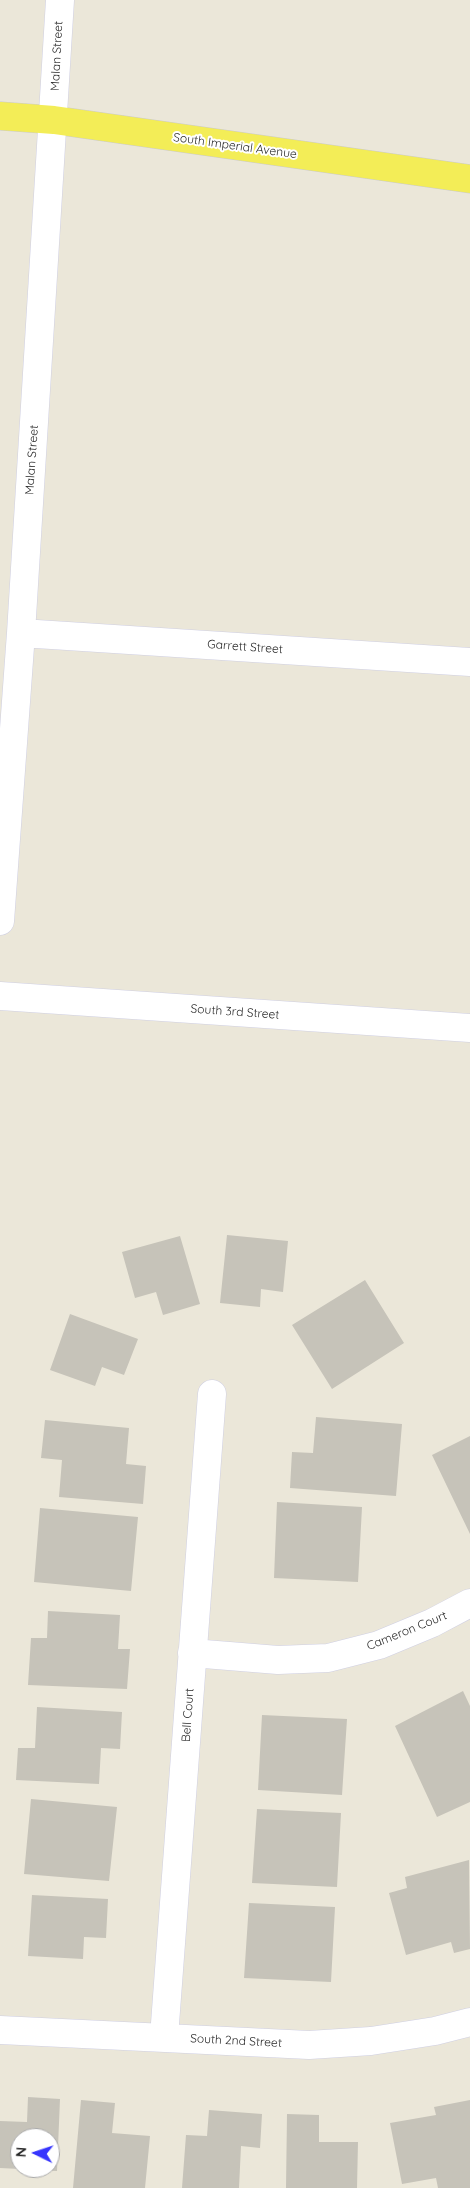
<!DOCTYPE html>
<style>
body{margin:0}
#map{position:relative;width:470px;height:2188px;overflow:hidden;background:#ebe7d9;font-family:Quicksand,sans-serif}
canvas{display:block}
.north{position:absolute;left:10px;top:2128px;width:50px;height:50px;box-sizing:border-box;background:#fff;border:1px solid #a9a9a9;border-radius:50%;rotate:274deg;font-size:14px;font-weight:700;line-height:20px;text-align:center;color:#282828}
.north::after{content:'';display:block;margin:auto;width:18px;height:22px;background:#3735fd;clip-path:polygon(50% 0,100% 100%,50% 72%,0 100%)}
</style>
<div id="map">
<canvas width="470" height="2188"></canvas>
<div class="north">N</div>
</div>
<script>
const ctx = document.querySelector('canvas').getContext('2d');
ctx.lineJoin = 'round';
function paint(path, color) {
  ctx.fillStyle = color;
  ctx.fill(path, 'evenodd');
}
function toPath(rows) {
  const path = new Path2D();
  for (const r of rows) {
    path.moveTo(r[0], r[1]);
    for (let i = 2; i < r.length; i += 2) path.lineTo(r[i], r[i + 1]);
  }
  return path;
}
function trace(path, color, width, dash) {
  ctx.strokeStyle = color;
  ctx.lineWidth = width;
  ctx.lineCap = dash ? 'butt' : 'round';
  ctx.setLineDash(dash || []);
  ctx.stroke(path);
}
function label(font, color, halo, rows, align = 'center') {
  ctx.font = font + ' Quicksand,sans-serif';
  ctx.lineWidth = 4;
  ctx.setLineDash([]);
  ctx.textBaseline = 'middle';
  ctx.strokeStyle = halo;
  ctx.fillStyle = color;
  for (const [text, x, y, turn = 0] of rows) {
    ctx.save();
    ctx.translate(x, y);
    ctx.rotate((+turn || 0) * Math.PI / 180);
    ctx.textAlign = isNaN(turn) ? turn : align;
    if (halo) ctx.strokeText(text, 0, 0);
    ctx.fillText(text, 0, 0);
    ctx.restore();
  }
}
paint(toPath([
 [227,1235,288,1241,283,1292,261,1289,260,1307,220,1303],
 [180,1236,200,1304,163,1315,156,1292,135,1298,122,1252],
 [365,1280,404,1343,332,1389,292,1325],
 [70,1314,138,1339,124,1375,102,1367,95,1386,50,1370],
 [316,1417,402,1424,396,1496,290,1488,292,1452,313,1453],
 [45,1420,129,1428,126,1464,146,1466,143,1504,59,1497,62,1460,41,1458],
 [470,1436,470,1534,432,1455],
 [277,1502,362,1507,358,1582,274,1578],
 [40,1508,138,1517,131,1591,34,1582],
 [48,1611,120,1615,118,1649,130,1649,127,1689,28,1685,31,1638,47,1638],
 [463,1691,470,1706,470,1802,437,1817,395,1726],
 [37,1707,122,1712,120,1749,101,1748,99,1784,16,1780,18,1748,35,1748],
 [262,1715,347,1719,342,1795,258,1790],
 [31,1799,117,1807,109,1881,24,1874],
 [257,1809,341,1813,337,1887,252,1883],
 [469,1860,470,1949,454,1953,451,1942,406,1955,389,1893,407,1888,405,1877],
 [32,1895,108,1899,106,1938,84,1937,83,1959,28,1956],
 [249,1903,335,1907,331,1982,244,1978],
 [28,2097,60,2099,57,2171,32,2170,50,2168,50,2138,20,2138,20,2169,0,2168,0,2121,27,2122],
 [81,2100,115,2103,112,2133,150,2136,145,2188,73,2188],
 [470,2100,470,2188,438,2188,436,2178,402,2184,390,2123,436,2115,434,2107],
 [209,2110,262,2114,260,2148,241,2146,239,2188,182,2188,186,2135,207,2136],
 [287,2114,319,2115,319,2142,358,2142,357,2188,286,2188]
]), '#c6c3b9');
const minor = toPath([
 [21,633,470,662],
 [0,921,21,633,60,0],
 [0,996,470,1028],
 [192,1653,278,1660,328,1658,379,1645,432,1623,470,1603],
 [0,2030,309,2045,371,2041,435,2031,470,2022],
 [164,2037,212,1394]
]);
const major = toPath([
 [0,116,54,120,470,179]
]);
trace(minor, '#cfcfe2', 29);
trace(major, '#cbcbcb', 29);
trace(minor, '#fff', 28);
trace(major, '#f3ed57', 28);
label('12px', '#282828', '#fff', [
 ["Malan Street",57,56,-87],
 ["South Imperial Avenue",235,146,8],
 ["Malan Street",32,460,-86],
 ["Garrett Street",245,647,4],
 ["South 3rd Street",235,1012,4],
 ["Cameron Court",407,1631,-22],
 ["Bell Court",188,1715,-86],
 ["South 2nd Street",236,2041,3]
]);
</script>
